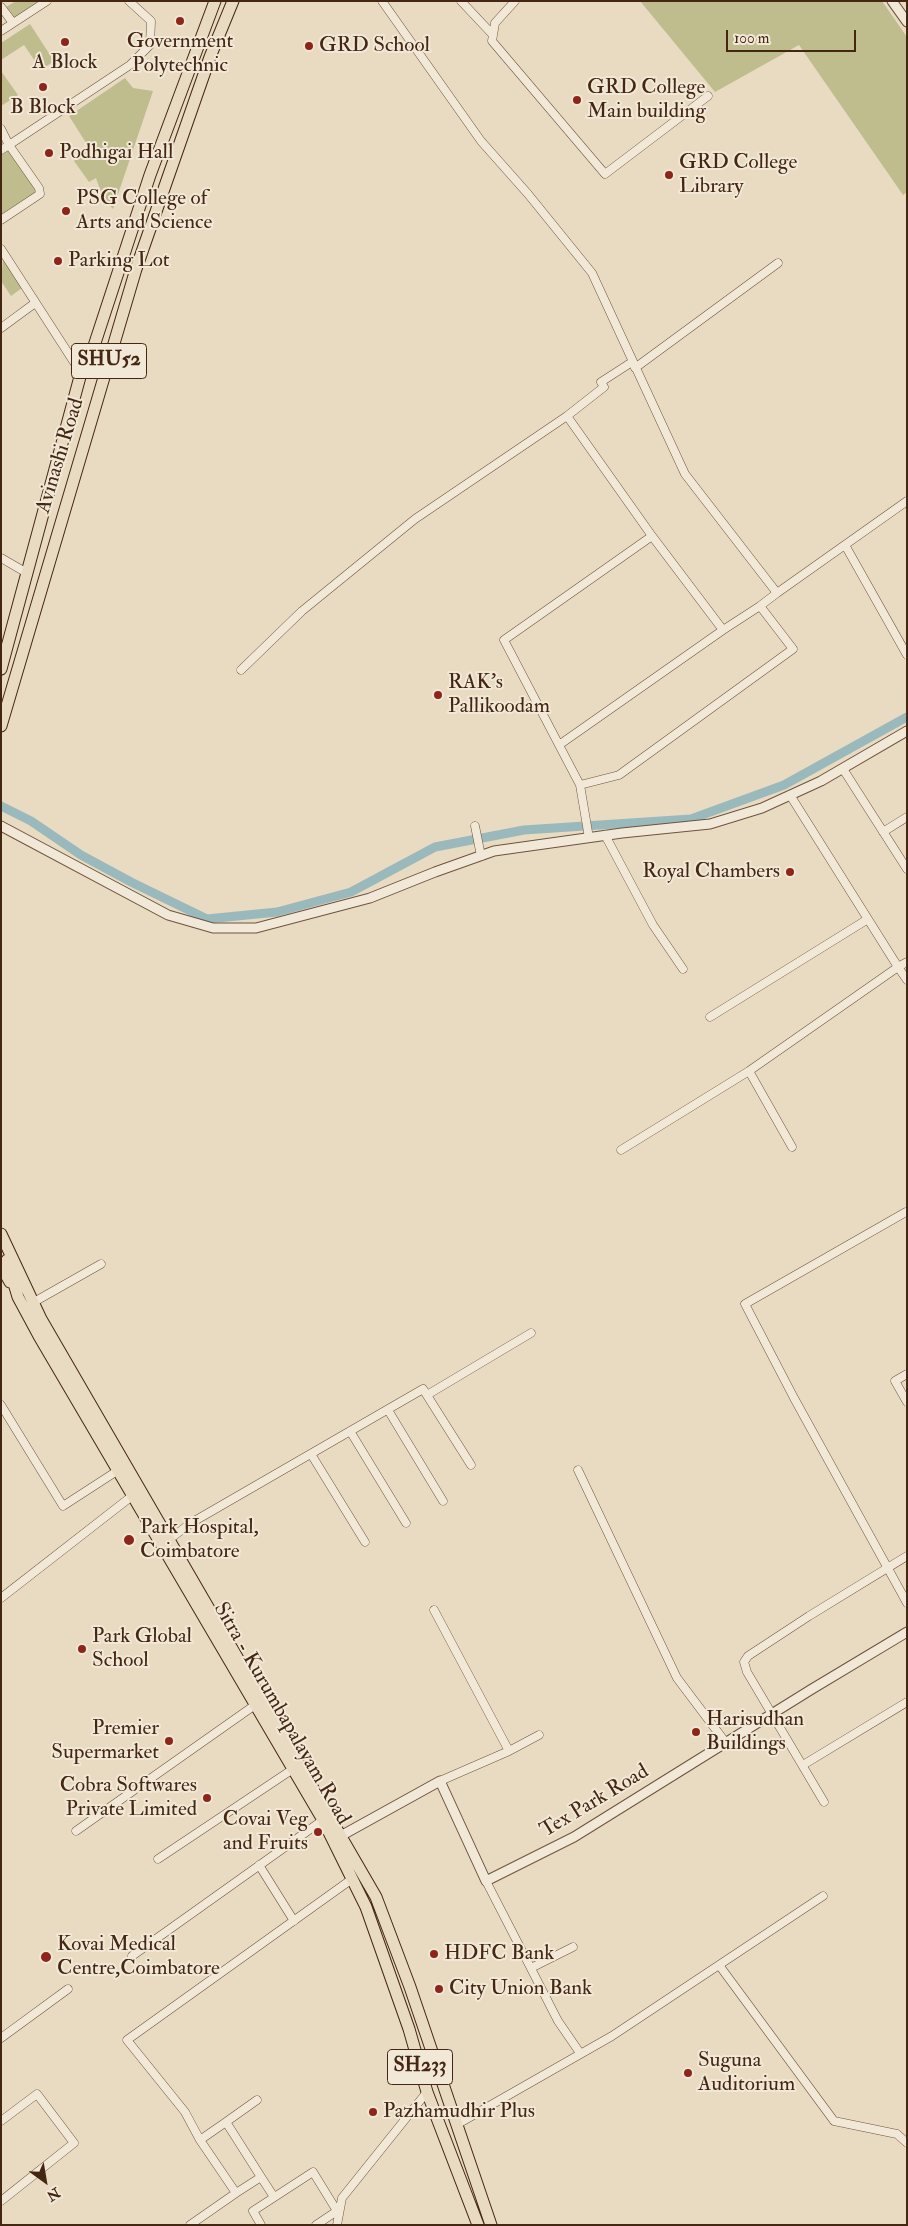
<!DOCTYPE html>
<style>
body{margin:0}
#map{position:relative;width:908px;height:2226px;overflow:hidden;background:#e9dbc1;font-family:"IM FELL Double Pica",serif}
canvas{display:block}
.frame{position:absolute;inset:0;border:2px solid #452613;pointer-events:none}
.north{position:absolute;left:20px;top:2156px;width:50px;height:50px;-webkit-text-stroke:4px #f1e8d7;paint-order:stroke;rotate:148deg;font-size:14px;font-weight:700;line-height:20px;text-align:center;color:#452613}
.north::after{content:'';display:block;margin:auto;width:18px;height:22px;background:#452613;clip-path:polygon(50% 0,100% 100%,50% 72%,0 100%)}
.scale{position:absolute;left:726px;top:30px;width:130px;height:22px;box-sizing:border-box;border:2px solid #452613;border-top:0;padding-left:6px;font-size:15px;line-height:18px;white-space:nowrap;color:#452613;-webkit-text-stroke:4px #f1e8d7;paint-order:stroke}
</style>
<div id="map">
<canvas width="908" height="2226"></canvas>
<div class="frame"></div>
<div class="north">N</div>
<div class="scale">100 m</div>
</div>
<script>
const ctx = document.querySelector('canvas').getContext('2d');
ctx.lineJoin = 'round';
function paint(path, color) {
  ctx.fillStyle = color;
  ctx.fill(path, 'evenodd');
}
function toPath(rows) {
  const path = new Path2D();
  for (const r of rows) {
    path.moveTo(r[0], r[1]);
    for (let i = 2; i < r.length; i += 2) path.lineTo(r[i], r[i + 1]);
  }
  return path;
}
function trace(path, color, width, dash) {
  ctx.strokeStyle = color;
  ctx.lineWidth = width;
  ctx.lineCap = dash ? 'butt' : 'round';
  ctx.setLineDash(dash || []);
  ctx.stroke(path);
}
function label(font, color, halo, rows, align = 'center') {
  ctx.font = font + ' "IM FELL Double Pica",serif';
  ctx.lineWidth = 4;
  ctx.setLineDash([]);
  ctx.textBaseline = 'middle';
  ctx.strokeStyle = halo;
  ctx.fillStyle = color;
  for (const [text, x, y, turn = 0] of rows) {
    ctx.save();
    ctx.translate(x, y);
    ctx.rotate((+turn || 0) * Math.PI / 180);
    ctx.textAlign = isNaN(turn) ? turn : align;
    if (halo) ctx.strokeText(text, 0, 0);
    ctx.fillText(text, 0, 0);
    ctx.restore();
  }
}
paint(toPath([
 [16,1,37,1,38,3,14,19,6,7],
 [640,1,882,1,907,37,907,192,903,195,799,45,715,92],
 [30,24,54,61,41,70,24,45,1,60,1,43],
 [1,71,18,95,1,106],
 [125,78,133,88,153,91,113,209,103,198,96,178,89,182,74,161,88,146,69,116],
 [8,149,38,193,1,217,1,154],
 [3,259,22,288,11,296,1,281]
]), '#bfbd8d');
trace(toPath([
 [1,806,31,821,81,855,131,882,207,919,277,912,351,892,435,847,524,830,691,819,784,785,907,717]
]), '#9ab9bc', 9);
const minor = toPath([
 [382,1,481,141,528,194,592,273,685,474,777,593,760,606],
 [461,1,493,35],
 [515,1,495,23,492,41,605,174,708,96],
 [1,7,13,23],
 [1,31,47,1],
 [1,129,9,145,1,150],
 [1,220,40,194,39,188,9,145,130,65,150,45,151,21,129,1],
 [1,249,81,373],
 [1,328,35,303],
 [632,362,601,382,604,387,567,416,652,536],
 [635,368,778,263],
 [845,545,907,655],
 [1,558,27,573],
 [777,593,907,501],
 [241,670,302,611,415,519,567,416],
 [559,745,723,630,652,536,504,640,559,745,580,785,589,838],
 [843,769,907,869],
 [580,785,619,775,793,649,760,606,723,630],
 [790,795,898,967,749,1071,792,1147],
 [475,826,481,856],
 [883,832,907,817],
 [605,835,653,925,683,969],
 [907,962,898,967,907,980],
 [710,1017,868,919],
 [621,1150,749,1071],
 [906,1212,745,1304,794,1398,907,1603],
 [34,1302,101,1264],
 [907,1374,895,1381,907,1402],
 [427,1395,531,1333],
 [1,1405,63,1506,117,1471],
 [388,1410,443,1501],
 [350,1431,406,1523],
 [311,1454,365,1542],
 [578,1470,677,1678,726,1743],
 [167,1541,191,1523,423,1389,471,1465],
 [1,1598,132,1496],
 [434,1610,509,1751,440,1781],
 [509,1751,539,1735],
 [803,1765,907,1702],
 [824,1802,747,1672,744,1662,748,1656,809,1616,907,1556],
 [76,1831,255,1705],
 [158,1859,293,1769],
 [259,1865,294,1921],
 [486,1881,558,2021,580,2053],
 [132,1956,323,1820],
 [719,1965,834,2121,897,2134,907,2143],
 [531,1968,573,1947],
 [1,2038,68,1989],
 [257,2100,226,2122,261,2177],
 [1,2121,37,2094,74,2143,1,2201],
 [456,2125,612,2036,823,1896],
 [200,2140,226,2122],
 [236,2193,261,2177,274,2197],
 [190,2225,236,2193,200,2140,185,2112,127,2040,352,1879],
 [261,2225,253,2211,313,2172,337,2211,316,2225],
 [337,2225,342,2198,427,2092]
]);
const tertiary = toPath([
 [892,1,907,22],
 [1,826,168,915,213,928,256,928,370,898,435,872,494,851,622,833,710,824,762,808,821,781,907,731],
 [337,1838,440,1781,486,1881,574,1837,812,1689,907,1632]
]);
const primary = toPath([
 [1,669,81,373,93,349,150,175,215,1],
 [1,726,136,269,210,57,233,1],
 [1,1234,41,1319,376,1897,410,1987,491,2225],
 [7,1260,18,1297,39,1336,323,1820,366,1907,409,2029,427,2092,478,2225],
 [1,1266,10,1282]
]);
trace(minor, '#6e533e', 9);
trace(tertiary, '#6e533e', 11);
trace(primary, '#452613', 13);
trace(minor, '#f1e8d7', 8);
trace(tertiary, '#f1e8d7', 9);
trace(primary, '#e9dbc1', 11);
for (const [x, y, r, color] of [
 [180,21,5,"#8f2418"],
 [65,42,5,"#8f2418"],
 [309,46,5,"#8f2418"],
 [43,87,5,"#8f2418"],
 [577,100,5,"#8f2418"],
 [49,153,5,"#8f2418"],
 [669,175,5,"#8f2418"],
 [66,211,5,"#8f2418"],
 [58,261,5,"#8f2418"],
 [438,695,5,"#8f2418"],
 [790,872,5,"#8f2418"],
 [129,1540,6,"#8f2418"],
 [82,1649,5,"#8f2418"],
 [696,1732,5,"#8f2418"],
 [169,1741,5,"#8f2418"],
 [207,1798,5,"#8f2418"],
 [318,1832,5,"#8f2418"],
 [434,1954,5,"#8f2418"],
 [46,1957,6,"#8f2418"],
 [439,1989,5,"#8f2418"],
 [688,2073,5,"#8f2418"],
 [373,2112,5,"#8f2418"]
]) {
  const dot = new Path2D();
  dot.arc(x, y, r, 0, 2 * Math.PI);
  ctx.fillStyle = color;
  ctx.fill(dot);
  trace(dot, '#f1e8d7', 2);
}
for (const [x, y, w] of [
 [109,361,75],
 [420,2067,65]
]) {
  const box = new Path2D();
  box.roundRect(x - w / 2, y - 17.5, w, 35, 4);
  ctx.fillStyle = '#f1e8d7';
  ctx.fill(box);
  trace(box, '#452613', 1);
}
label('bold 20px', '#452613', null, [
 ["SHU52",109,361],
 ["SH233",420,2067]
]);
label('21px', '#452613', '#f1e8d7', [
 ["Government",180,42,"center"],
 ["Polytechnic",180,66,"center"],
 ["GRD School",319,46],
 ["A Block",65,63,"center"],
 ["GRD College",587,88],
 ["Main building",587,112],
 ["B Block",43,108,"center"],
 ["Podhigai Hall",59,153],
 ["GRD College",679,163],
 ["Library",679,187],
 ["PSG College of",76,199],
 ["Arts and Science",76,223],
 ["Parking Lot",68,261],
 ["RAK's",448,683],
 ["Pallikoodam",448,707],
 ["Royal Chambers",780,872,"right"],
 ["Park Hospital,",140,1528],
 ["Coimbatore",140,1552],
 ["Park Global",92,1637],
 ["School",92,1661],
 ["Harisudhan",706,1720],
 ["Buildings",706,1744],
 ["Premier",159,1729,"right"],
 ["Supermarket",159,1753,"right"],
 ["Cobra Softwares",197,1786,"right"],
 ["Private Limited",197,1810,"right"],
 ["Covai Veg",308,1820,"right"],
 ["and Fruits",308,1844,"right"],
 ["Kovai Medical",57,1945],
 ["Centre,Coimbatore",57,1969],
 ["HDFC Bank",444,1954],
 ["City Union Bank",449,1989],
 ["Suguna",698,2061],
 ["Auditorium",698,2085],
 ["Pazhamudhir Plus",383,2112]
], 'left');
label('21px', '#452613', '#f1e8d7', [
 ["Avinashi Road",61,456,-73],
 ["Sitra - Kurumbapalayam Road",281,1714,60],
 ["Tex Park Road",595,1802,-31]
]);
</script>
